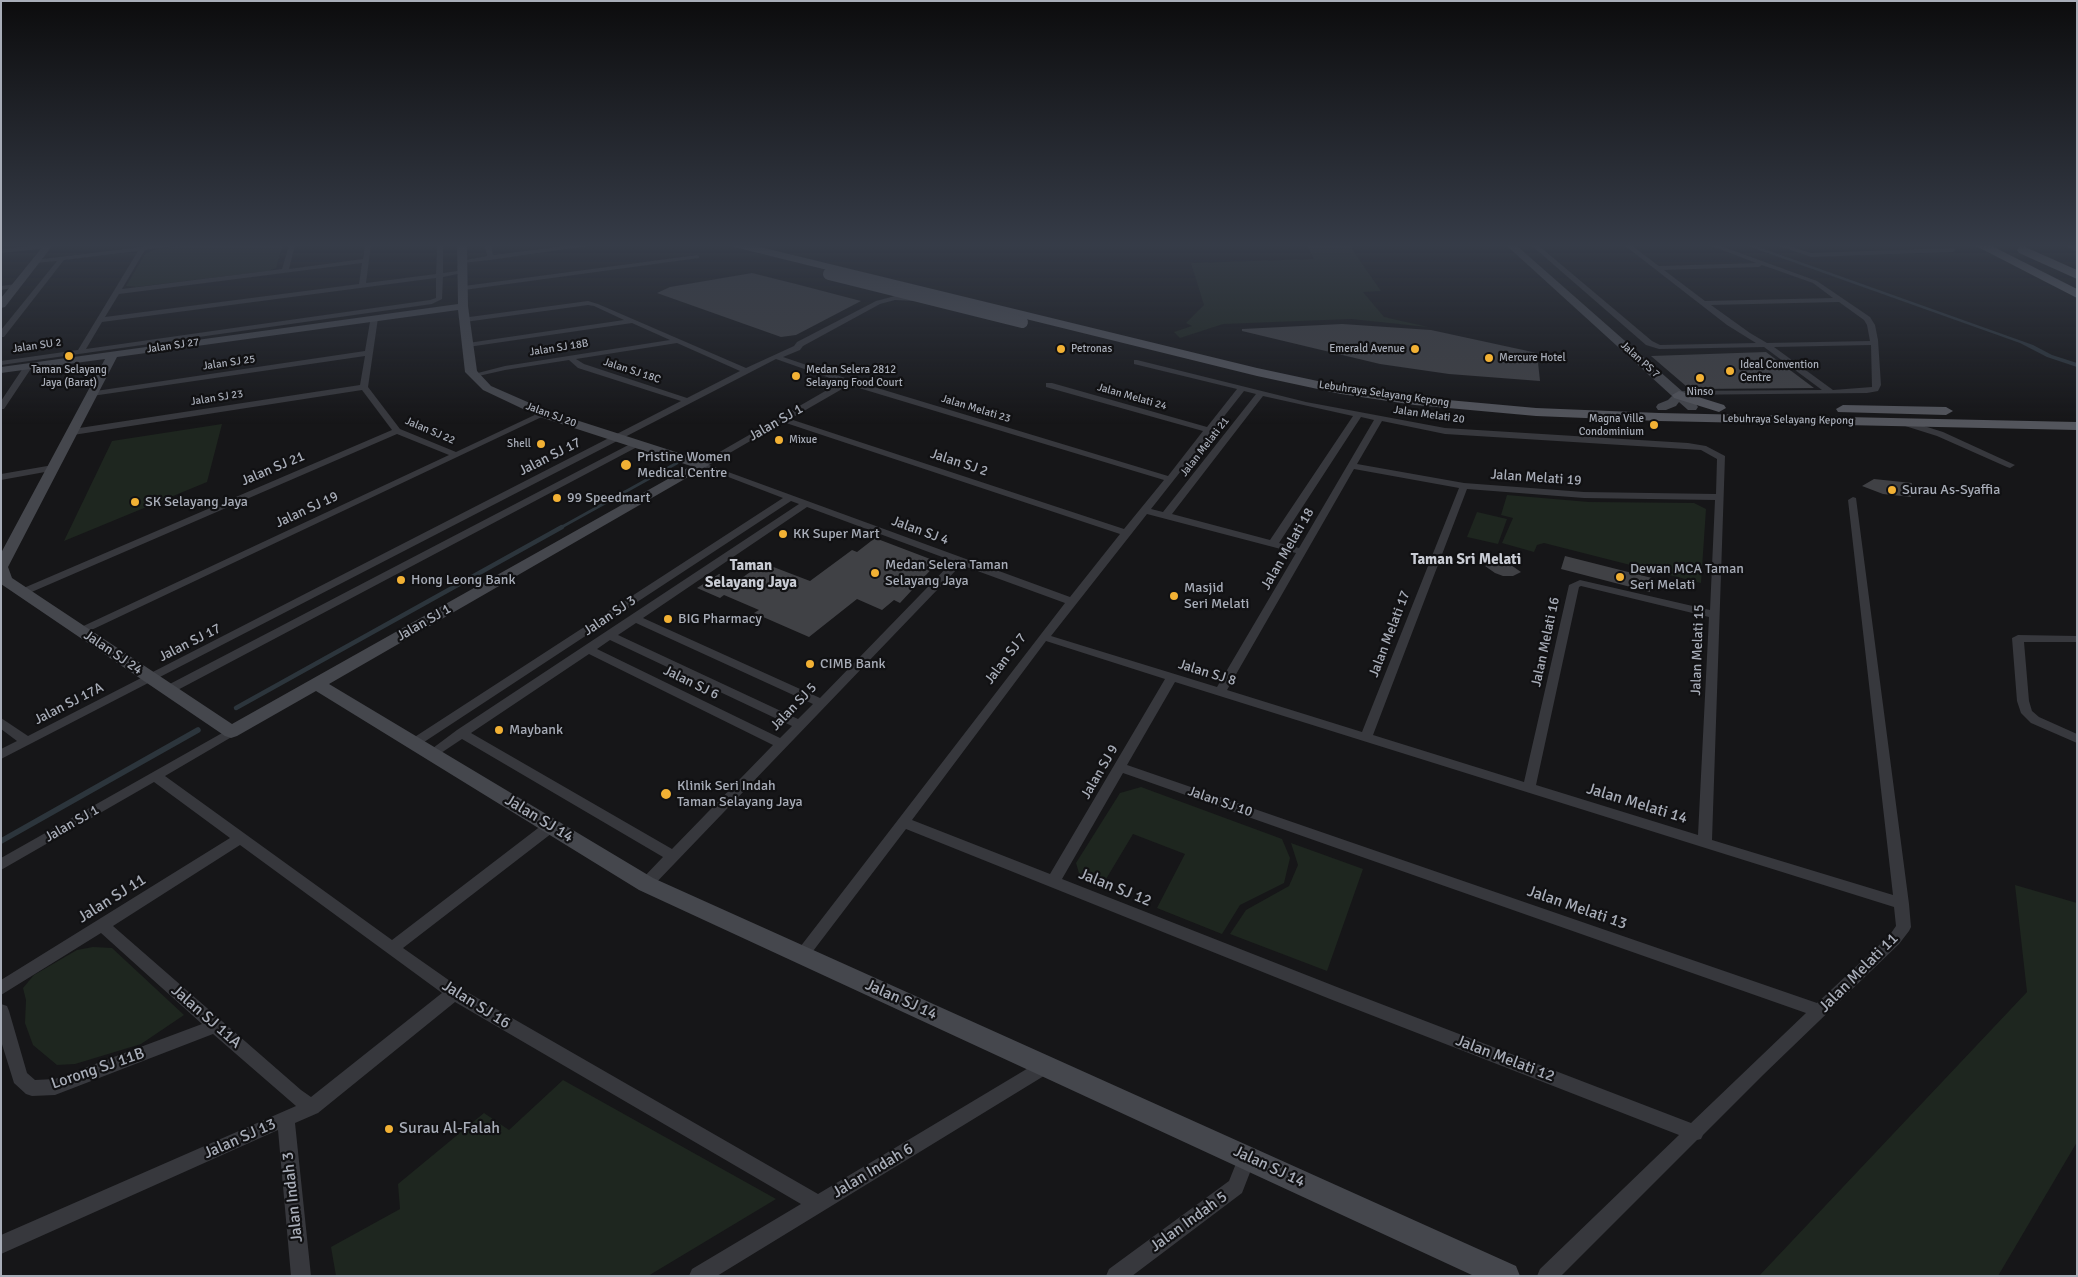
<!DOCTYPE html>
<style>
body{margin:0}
#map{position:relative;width:2078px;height:1277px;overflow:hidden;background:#161618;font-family:Signika,sans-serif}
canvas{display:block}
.frame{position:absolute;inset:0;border:2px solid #a8adb8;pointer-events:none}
</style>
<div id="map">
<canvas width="2078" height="1277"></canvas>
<div class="frame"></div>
</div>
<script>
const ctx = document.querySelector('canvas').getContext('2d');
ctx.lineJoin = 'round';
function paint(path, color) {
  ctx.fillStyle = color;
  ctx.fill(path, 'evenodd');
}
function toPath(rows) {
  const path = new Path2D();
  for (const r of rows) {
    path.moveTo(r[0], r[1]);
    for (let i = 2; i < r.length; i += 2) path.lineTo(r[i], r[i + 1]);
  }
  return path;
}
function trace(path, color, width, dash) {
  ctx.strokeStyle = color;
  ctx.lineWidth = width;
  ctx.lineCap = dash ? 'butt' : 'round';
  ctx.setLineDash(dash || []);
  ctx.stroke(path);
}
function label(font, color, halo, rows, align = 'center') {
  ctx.font = font + ' Signika,sans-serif';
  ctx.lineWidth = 4.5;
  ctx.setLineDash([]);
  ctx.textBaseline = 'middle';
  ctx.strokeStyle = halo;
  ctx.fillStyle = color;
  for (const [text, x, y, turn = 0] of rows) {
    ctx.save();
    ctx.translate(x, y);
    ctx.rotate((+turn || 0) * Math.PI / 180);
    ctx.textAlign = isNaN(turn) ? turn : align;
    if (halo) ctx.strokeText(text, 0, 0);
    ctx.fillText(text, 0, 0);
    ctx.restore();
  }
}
paint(toPath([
 [191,245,283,245,276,268,268,271,136,287,126,286,145,254,156,249],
 [1307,245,1352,245,1352,249,1381,291,1363,292,1384,317,1428,327,1351,319,1223,324,1180,338,1174,332,1192,326,1186,323,1204,305,1191,263,1314,259],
 [222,424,207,482,64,541,112,441],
 [1507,495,1589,502,1694,503,1706,509,1701,583,1544,543,1537,545,1534,552,1502,543,1513,518,1501,515],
 [1477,512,1507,519,1498,544,1467,537],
 [1141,787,1282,839,1290,858,1284,883,1240,905,1222,934,1157,908,1185,854,1133,834,1103,884,1079,873,1076,863,1120,793],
 [1291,843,1363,869,1327,971,1230,934,1246,910,1289,886,1298,865],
 [2015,885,2077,903,2077,1142,1998,1276,1759,1276,2027,992],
 [93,947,112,948,184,1015,141,1044,75,1064,57,1065,33,1045,25,1023,26,1000,23,988,34,975,77,950],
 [563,1080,776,1199,648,1276,336,1276,331,1247,400,1209,398,1184,484,1113,509,1130]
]), '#1e261f');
paint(toPath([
 [1745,245,1753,245,2033,345,2052,355,2077,363,2077,367,2047,357,2020,343]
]), '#2c353c');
trace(toPath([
 [560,528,677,463]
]), '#2c353c', 3);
trace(toPath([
 [236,708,562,527]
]), '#2c353c', 4.5);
trace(toPath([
 [1,841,198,730]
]), '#2c353c', 5.5);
paint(toPath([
 [752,273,796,284,861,301,796,335,781,337,657,293,670,287],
 [1342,324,1431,330,1537,353,1540,381,1449,374,1380,364,1242,331,1242,329],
 [1766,352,1814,388,1694,389,1686,386,1651,356],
 [1874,479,1912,483,1911,497,1883,494,1862,486],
 [875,538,938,562,900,603,894,600,882,610,857,599,809,637,754,613,759,610,724,595,720,598,697,588,719,574,736,582,763,563,810,581,852,550,857,552],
 [1565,556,1652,578,1650,592,1561,569],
 [1495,562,1508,563,1521,572,1513,576,1503,576,1495,573,1485,566]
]), '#404145');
paint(toPath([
 [46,245,49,246,49,248,1,253,1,249,46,245],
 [158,245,179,245,145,250,122,289,282,269,289,245,295,245,289,269,363,259,365,245,371,245,366,283,436,274,437,245,443,245,443,273,464,270,467,272,443,277,442,299,432,304,1,365,1,361,78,350,138,251,64,260,4,337,1,337,1,330,57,261,36,263,34,262,34,260,158,245],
 [362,263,359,284,105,317,119,294,362,263],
 [436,278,436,298,430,300,86,349,102,322,436,278],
 [485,245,491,245,493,255,574,245,594,245,490,260,463,263,460,261,487,256,485,245],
 [1531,245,1538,245,1652,341,1660,345,1756,343,1727,325,1624,245,1631,245,1659,266,1756,263,1709,245,1718,245,1817,281,1870,317,1875,325,1878,340,1881,385,1878,391,1867,393,1673,395,1673,391,1676,391,1822,390,1764,347,1659,349,1646,345,1531,245],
 [1762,265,1813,283,1833,298,1705,301,1664,270,1759,267,1762,265],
 [1839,302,1864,320,1867,325,1870,341,1767,343,1750,333,1711,305,1839,302],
 [1871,345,1872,387,1833,390,1774,347,1871,345],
 [1776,245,1786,245,1811,253,1953,248,1956,250,1953,252,1811,257,1776,245],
 [2064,245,2072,245,2077,247,2077,252,2064,245],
 [697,255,699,256,699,258,464,290,461,288,464,286,697,255],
 [16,284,19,286,18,287,1,290,1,286,16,284],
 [895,296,915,297,918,299,915,301,895,300,880,304,803,346,800,350,783,357,851,380,1168,476,1203,431,1046,387,1046,383,1052,383,1207,427,1237,389,1134,364,1134,360,1137,360,1306,402,1445,428,1688,443,1706,446,1725,456,1712,840,1893,895,1848,500,1853,497,1856,498,1909,904,1911,927,1909,931,1899,944,1763,1075,1703,1135,1701,1139,1697,1140,1561,1276,1537,1276,1540,1269,1679,1135,1330,999,906,829,807,959,802,961,797,959,794,955,797,951,1065,603,961,565,651,888,646,890,641,888,639,884,641,880,663,857,462,739,435,757,431,758,427,757,425,754,457,730,799,504,791,501,418,746,410,746,408,743,410,740,783,498,697,465,841,382,776,359,1,759,1,749,17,741,1,729,1,718,28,736,681,401,578,368,569,360,505,370,474,377,470,375,505,366,670,340,632,323,468,347,464,345,468,343,624,320,594,306,588,305,465,322,461,320,462,318,588,301,598,304,746,368,794,346,797,342,876,301,895,296],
 [677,343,740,371,687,398,584,364,576,359,677,343],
 [849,385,1164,480,1124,529,790,419,849,385],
 [1244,391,1256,394,1163,512,1151,509,1244,391],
 [1263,396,1353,416,1270,540,1172,514,1263,396],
 [1361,417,1374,420,1299,548,1279,543,1361,417],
 [1382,421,1445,434,1701,450,1717,459,1716,494,1584,492,1464,483,1357,464,1382,421],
 [783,422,1120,534,1070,597,709,465,783,422],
 [1354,469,1459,488,1362,732,1227,690,1354,469],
 [1467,489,1584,498,1715,500,1710,610,1580,580,1569,585,1524,782,1373,735,1467,489],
 [807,507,953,561,820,698,643,618,807,507],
 [1147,514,1296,553,1217,687,1051,636,1147,514],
 [1581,586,1709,617,1698,835,1536,785,1579,587,1581,586],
 [636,623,813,704,798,719,618,635,636,623],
 [610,640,792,726,780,738,597,649,610,640],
 [1046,641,1165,679,1050,874,912,820,1046,641],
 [589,654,773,745,672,849,471,733,589,654],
 [1175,682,1894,907,1896,926,1889,936,1817,1003,1127,765,1175,682],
 [1123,773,1806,1013,1691,1123,1342,989,1062,879,1123,773],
 [371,316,378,318,368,387,400,429,456,452,541,412,547,412,548,414,85,633,81,634,75,631,77,629,449,455,397,434,27,594,19,594,18,592,19,590,392,430,362,390,73,435,69,432,73,429,360,385,365,356,92,396,88,394,89,392,365,351,371,316],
 [25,365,32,367,4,409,1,409,1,401,25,365],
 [1905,420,1943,432,2015,465,2010,468,2007,467,1937,436,1902,425,1902,421,1905,420],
 [636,441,640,444,639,446,172,693,164,693,162,690,164,687,636,441],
 [53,465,56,466,56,470,1,480,1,474,53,465],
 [2018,635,2077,636,2077,642,2024,642,2029,701,2032,711,2039,717,2077,734,2077,743,2031,723,2021,713,2017,701,2012,638,2018,635],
 [231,728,235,729,237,732,235,735,165,776,392,940,546,822,551,821,556,822,558,826,556,830,403,948,460,988,818,1194,1040,1061,1046,1058,1052,1061,1054,1066,1052,1071,717,1276,689,1276,692,1269,801,1204,455,1002,318,1113,295,1123,311,1276,291,1276,278,1130,1,1254,1,1235,296,1106,213,1034,55,1095,32,1096,26,1094,14,1083,1,1041,1,1004,7,1006,9,1011,27,1073,35,1080,55,1079,202,1024,101,933,1,995,1,980,230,838,154,782,1,870,1,858,231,728],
 [240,845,442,993,311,1097,301,1090,113,926,240,845],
 [1247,1148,1253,1151,1256,1157,1242,1193,1132,1276,1106,1276,1109,1269,1229,1181,1241,1151,1247,1148]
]), '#37383d');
paint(toPath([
 [44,245,53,245,5,307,1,308,1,298,44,245],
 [457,245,467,245,468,306,477,371,491,386,548,411,707,462,709,465,329,684,653,878,1516,1266,1520,1276,1474,1276,639,890,316,691,237,736,231,738,225,736,1,584,1,553,105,359,1,373,1,367,458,304,457,245],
 [458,310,465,372,483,390,540,417,691,466,232,724,12,578,8,567,117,357,458,310],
 [1506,245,1516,245,1683,392,1696,404,1698,407,1696,410,1688,410,1679,402,1676,406,1666,410,1658,410,1656,407,1658,404,1668,400,1672,396,1506,245]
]), '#45474d');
paint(toPath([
 [733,245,752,245,1257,368,1341,386,1415,397,1536,408,1659,413,2077,422,2077,430,1659,421,1536,416,1415,405,1341,394,1257,376,734,247,733,245],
 [1679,391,1724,405,1726,408,1719,412,1674,398,1672,395,1679,391],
 [1843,405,1946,407,1953,411,1946,415,1838,412,1836,409,1843,405]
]), '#53555c');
paint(toPath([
 [1974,245,1990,245,2077,289,2077,298,1974,245],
 [2023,246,2077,270,2077,279,2019,253,2017,250,2019,247,2023,246]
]), '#63666e');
trace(toPath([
 [829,274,1022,322]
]), '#53555c', 12);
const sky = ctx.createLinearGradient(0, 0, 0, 424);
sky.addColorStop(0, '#0c0c0d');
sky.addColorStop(0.58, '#363c48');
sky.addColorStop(1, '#363c4800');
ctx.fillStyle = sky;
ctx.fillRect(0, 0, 2078, 424);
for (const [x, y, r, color] of [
 [1061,349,5,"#f2b134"],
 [1415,349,5,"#f2b134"],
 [69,356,5,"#f2b134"],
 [1489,358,5,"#f2b134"],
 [1730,371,5,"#f2b134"],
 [796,376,5,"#f2b134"],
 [1700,378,5,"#f2b134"],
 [1654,425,5,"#f2b134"],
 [779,440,5,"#f2b134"],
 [541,444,5,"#f2b134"],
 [626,465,6,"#f2b134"],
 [1892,490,5,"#f2b134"],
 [557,498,5,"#f2b134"],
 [135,502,5,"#f2b134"],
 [783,534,5,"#f2b134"],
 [875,573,5,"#f2b134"],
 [1620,577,5,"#f2b134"],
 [401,580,5,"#f2b134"],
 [1174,596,5,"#f2b134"],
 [668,619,5,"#f2b134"],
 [810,664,5,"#f2b134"],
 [499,730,5,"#f2b134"],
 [666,794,6,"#f2b134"],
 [389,1129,5,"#f2b134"]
]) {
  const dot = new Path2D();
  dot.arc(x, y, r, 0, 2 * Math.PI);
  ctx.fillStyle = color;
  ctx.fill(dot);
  trace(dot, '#111113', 2);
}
label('11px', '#a8adb8', '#111113', [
 ["Jalan SU 2",37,346,-8],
 ["Jalan SJ 27",173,346,-8],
 ["Jalan SJ 18B",559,348,-9],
 ["Jalan PS 7",1640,360,42],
 ["Jalan SJ 25",229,363,-8],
 ["Jalan SJ 18C",632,371,18],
 ["Lebuhraya Selayang Kepong",1384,394,8],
 ["Jalan Melati 24",1132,397,16],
 ["Jalan SJ 23",217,398,-9],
 ["Jalan Melati 23",976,409,17],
 ["Jalan SJ 20",551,415,20],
 ["Jalan Melati 20",1429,415,8],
 ["Lebuhraya Selayang Kepong",1788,420,1],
 ["Jalan SJ 22",430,431,23],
 ["Jalan Melati 21",1205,447,-52]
]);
label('11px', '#a8adb8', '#111113', [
 ["Petronas",1071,349],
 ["Emerald Avenue",1405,349,"right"],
 ["Mercure Hotel",1499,358],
 ["Ideal Convention",1740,365],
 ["Centre",1740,378],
 ["Taman Selayang",69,370,"center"],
 ["Jaya (Barat)",69,383,"center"],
 ["Medan Selera 2812",806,370],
 ["Selayang Food Court",806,383],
 ["Ninso",1700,392,"center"],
 ["Magna Ville",1644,419,"right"],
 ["Condominium",1644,432,"right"],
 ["Mixue",789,440],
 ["Shell",531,444,"right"]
], 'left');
label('14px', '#a8adb8', '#111113', [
 ["Jalan SJ 1",776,423,-30],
 ["Jalan SJ 17",550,457,-27],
 ["Jalan SJ 2",959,463,18],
 ["Jalan SJ 21",273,469,-23],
 ["Jalan Melati 19",1536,478,4],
 ["Jalan SJ 19",307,510,-25],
 ["Jalan SJ 4",920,531,20],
 ["Jalan Melati 18",1288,549,-60],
 ["Jalan SJ 3",610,616,-34],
 ["Jalan SJ 1",424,623,-30],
 ["Jalan Melati 17",1390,634,-69],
 ["Jalan Melati 16",1546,642,-78],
 ["Jalan SJ 17",190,643,-27],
 ["Jalan Melati 15",1698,650,-88],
 ["Jalan SJ 24",113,653,34],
 ["Jalan SJ 7",1006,659,-53],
 ["Jalan SJ 8",1207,673,17],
 ["Jalan SJ 6",691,683,26],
 ["Jalan SJ 17A",69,704,-27],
 ["Jalan SJ 5",794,707,-46],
 ["Jalan SJ 9",1100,772,-60],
 ["Jalan SJ 10",1220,802,19],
 ["Jalan SJ 1",72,824,-30]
]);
label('14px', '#a8adb8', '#111113', [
 ["Pristine Women",637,457],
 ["Medical Centre",637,473],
 ["Surau As-Syaffia",1902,490],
 ["99 Speedmart",567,498],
 ["SK Selayang Jaya",145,502],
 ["KK Super Mart",793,534],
 ["Medan Selera Taman",885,565],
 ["Selayang Jaya",885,581],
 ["Dewan MCA Taman",1630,569],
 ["Seri Melati",1630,585],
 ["Hong Leong Bank",411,580],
 ["Masjid",1184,588],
 ["Seri Melati",1184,604],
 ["BIG Pharmacy",678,619],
 ["CIMB Bank",820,664],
 ["Maybank",509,730],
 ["Klinik Seri Indah",677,786],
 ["Taman Selayang Jaya",677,802]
], 'left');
label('bold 15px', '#c9ccd4', '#111113', [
 ["Taman Sri Melati",1466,560],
 ["Taman",751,566],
 ["Selayang Jaya",751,583]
]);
label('16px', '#a8adb8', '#111113', [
 ["Jalan Melati 14",1637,804,17],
 ["Jalan SJ 14",539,819,31],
 ["Jalan SJ 12",1115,888,22],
 ["Jalan SJ 11",112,899,-32],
 ["Jalan Melati 13",1577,908,19],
 ["Jalan Melati 11",1859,973,-45],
 ["Jalan SJ 14",901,1000,24],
 ["Jalan SJ 16",476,1005,32],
 ["Jalan SJ 11A",206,1017,41],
 ["Jalan Melati 12",1505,1059,21],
 ["Lorong SJ 11B",98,1069,-19],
 ["Jalan SJ 13",240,1139,-24],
 ["Jalan SJ 14",1269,1167,25],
 ["Jalan Indah 6",873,1171,-31],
 ["Jalan Indah 3",293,1197,-96],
 ["Jalan Indah 5",1189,1222,-36]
]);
label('16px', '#a8adb8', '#111113', [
 ["Surau Al-Falah",399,1129]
], 'left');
</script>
